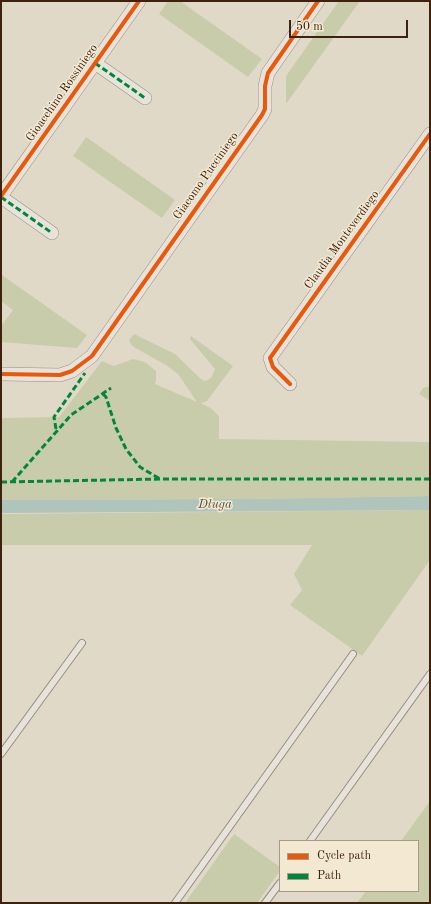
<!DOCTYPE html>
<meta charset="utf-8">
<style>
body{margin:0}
#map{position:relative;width:431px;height:904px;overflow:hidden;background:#e1d9c7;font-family:"Old Standard TT",serif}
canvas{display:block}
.frame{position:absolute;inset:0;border:2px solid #3c220f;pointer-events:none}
.legend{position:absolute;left:279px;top:840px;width:140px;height:52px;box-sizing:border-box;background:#f3e9d3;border:1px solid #aa9985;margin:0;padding:5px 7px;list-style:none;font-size:12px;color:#3c220f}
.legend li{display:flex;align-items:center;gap:8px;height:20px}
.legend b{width:20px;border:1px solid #aa9985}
.scale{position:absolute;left:289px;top:20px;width:119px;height:18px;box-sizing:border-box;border:2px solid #3c220f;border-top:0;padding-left:5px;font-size:12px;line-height:14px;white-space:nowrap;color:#3c220f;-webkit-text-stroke:3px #f3e9d3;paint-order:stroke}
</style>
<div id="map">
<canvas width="431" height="904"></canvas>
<div class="frame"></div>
<ul class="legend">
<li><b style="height:5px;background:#e8590c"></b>Cycle path</li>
<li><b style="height:5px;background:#00873e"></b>Path</li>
</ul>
<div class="scale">50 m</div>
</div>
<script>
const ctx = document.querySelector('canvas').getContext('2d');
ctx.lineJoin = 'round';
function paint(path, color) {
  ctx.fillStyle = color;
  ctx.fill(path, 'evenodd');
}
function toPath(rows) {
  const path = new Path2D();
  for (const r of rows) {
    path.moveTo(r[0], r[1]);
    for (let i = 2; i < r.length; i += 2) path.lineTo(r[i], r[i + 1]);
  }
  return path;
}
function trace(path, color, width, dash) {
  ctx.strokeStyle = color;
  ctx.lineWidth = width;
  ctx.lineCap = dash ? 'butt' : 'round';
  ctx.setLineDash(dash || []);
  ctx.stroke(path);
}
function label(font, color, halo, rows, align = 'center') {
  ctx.font = font + ' "Old Standard TT",serif';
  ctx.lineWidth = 3;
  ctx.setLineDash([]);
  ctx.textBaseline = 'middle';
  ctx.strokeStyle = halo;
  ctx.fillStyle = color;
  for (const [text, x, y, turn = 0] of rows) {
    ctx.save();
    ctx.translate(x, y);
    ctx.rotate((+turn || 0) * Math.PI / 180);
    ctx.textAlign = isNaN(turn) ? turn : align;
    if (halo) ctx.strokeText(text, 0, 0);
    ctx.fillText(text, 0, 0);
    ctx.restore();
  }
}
paint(toPath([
 [168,1,180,1,262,59,248,77,159,14],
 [339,1,360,1,286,104,286,76],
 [86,137,175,200,162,218,73,156],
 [2,275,87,335,77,348,1,342,1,326,13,310,1,301],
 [134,334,175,354,201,379,205,381,211,378,215,369,190,339,191,336,233,366,207,401,201,403,212,409,219,416,219,439,430,442,430,496,254,499,1,500,1,418,59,417,102,361,114,366,133,359,145,362,156,371,156,380,155,384,197,402,178,374,166,365,132,346,129,340],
 [430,386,430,401,419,394,423,388],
 [430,510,430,560,362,656,290,605,302,590,294,574,312,545,1,545,1,514],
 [430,801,430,902,357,903,366,891,418,891,418,841,401,841],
 [234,834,280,867,280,871,257,903,185,903]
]), '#c9ccaa');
paint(toPath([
 [430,496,430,510,1,513,1,500,254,499]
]), '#afc4ba');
const lane = toPath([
 [1,754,82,643],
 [310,841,430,674],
 [175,903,353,654],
 [265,903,280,883]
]);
const street = toPath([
 [95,63,145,98],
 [1,196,139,1],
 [1,197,52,233],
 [1,374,60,375,72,371,92,356,262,115,265,109,265,86,268,73,318,1],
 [290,384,273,367,270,358,430,134]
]);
trace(lane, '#968e82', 8);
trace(street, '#968e82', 14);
trace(lane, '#e8e3da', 6);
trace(street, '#e8e3da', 13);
trace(toPath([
 [95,63,145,98],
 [1,197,52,233],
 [103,394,106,397,116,428,126,449,140,467,160,479],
 [56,429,54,417,85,373],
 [1,482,161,479,430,479],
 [12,482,71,415,111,388]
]), '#00873e', 3, [6, 3]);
trace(toPath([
 [1,196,139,1],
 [1,374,60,375,72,371,92,356,262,115,265,109,265,86,268,73,318,1],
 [290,384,273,367,270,358,430,134]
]), '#e8590c', 4);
label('12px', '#3c220f', '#f3e9d3', [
 ["Gioacchino Rossiniego",62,93,-55],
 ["Giacomo Pucciniego",206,176,-55],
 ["Claudia Monteverdiego",342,240,-54]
]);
label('italic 13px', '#585041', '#f3e9d3', [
 ["Długa",215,505]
]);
</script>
